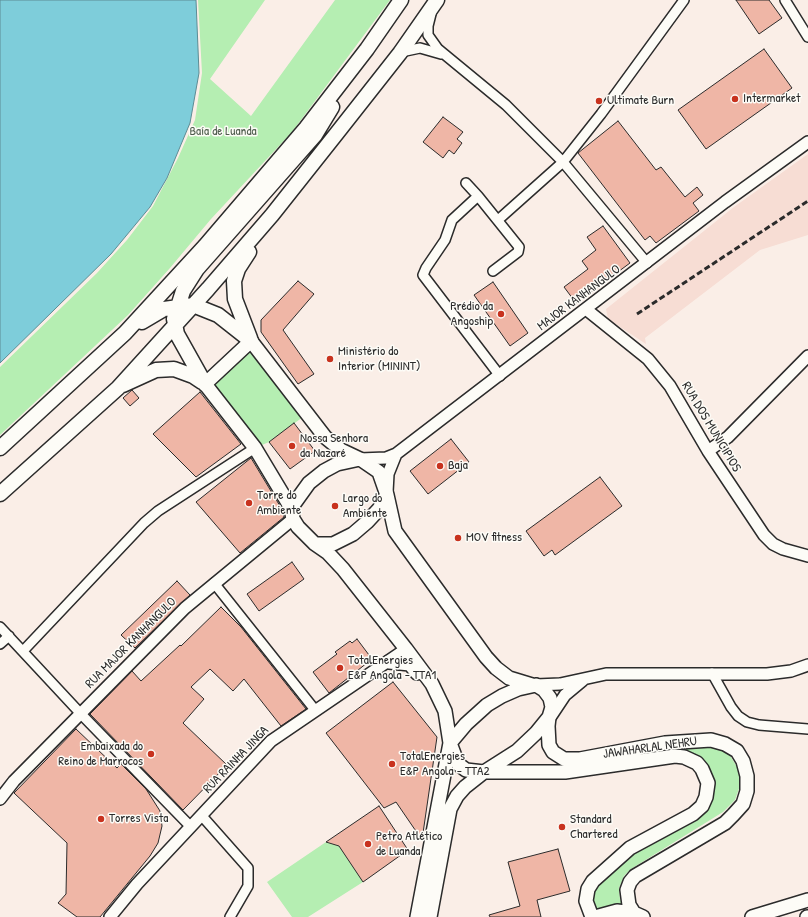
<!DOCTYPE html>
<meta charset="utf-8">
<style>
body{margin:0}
canvas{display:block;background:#faeee7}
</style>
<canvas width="808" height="917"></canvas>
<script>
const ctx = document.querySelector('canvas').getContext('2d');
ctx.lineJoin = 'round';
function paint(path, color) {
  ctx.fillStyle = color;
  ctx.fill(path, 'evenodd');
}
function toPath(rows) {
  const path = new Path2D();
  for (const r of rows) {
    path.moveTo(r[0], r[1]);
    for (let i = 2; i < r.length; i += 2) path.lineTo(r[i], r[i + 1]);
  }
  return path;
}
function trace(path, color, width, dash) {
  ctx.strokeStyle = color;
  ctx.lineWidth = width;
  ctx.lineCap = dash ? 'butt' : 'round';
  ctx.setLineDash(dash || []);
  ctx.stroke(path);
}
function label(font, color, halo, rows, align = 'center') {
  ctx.font = font + ' "Patrick Hand",sans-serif';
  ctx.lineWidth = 3;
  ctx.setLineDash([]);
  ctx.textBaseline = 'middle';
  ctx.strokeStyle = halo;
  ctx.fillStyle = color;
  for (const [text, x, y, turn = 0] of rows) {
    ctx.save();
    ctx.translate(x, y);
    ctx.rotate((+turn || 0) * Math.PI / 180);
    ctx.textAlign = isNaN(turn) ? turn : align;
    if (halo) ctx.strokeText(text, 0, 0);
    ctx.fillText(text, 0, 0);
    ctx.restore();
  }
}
paint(toPath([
 [808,154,808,235,760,250,645,338,646,344,608,319,606,309,734,207]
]), '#f7ddd4');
paint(toPath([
 [198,0,265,0,210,79,251,116,335,0,390,0,292,132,211,219,170,268,128,315,0,435,0,367,97,273,127,240,153,206,178,158,195,120,202,73],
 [251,341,307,414,269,442,255,448,205,384],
 [683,745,712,745,728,752,737,767,741,783,735,800,723,812,631,869,624,876,619,888,620,899,626,908,594,912,591,893,605,875,623,858,701,812,712,786,682,750,559,761],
 [326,842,339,846,363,882,308,917,292,917,267,882]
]), '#b5eeb2');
const water = toPath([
 [0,0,196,0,199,73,190,123,167,178,150,207,111,254,0,363,0,0]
]);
paint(water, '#7ecdda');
trace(water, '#5d8c94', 1);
const building = toPath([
 [736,0,769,0,782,18,759,34,736,0],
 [764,49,792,88,706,149,678,110,764,49],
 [443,117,463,132,457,139,462,143,454,154,449,150,443,158,423,142,443,117],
 [618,121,656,170,661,167,685,197,697,187,703,195,693,203,699,211,656,243,650,236,645,240,578,153,618,121],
 [603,226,630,263,576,303,564,287,588,269,582,261,596,250,587,237,603,226],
 [298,281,314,294,283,330,314,374,298,384,261,332,261,320,298,281],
 [493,282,528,333,510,346,474,295,493,282],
 [132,390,139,398,130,406,123,398,132,390],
 [200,392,241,444,196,477,153,434,200,392],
 [294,423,315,451,290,469,269,442,294,423],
 [451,439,469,462,428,494,410,471,451,439],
 [251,458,283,511,284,517,240,553,196,502,251,458],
 [600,477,622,506,555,555,552,550,544,556,526,531,600,477],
 [292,562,304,579,259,611,247,594,292,562],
 [177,581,190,595,135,648,121,635,177,581],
 [221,607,241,627,306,709,281,726,244,679,233,691,210,669,191,687,204,699,183,723,227,765,183,810,90,714,132,671,141,681,180,645,181,646,221,607],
 [357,639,372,659,329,693,313,672,337,654,335,652,350,641,352,643,357,639],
 [393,682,437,737,422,840,396,802,384,808,326,733,393,682],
 [76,729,117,768,121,764,146,789,160,811,162,826,158,843,150,856,100,917,77,917,58,903,66,894,67,843,14,793,76,729],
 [379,806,408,850,363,882,339,846,326,842,379,806],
 [558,849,570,891,537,900,541,917,490,917,489,915,520,906,508,862,558,849]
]);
paint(building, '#efb6a6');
trace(building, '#2b2b2b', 1);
const minor = toPath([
 [785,0,808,37],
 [431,14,428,26,428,35,438,49,506,105,563,162,647,263],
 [401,52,420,48,441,54],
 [466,183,478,196],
 [498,220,563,162,601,114,684,0],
 [493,271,518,252,519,247,478,196,452,220,445,240,426,268,423,275,500,376],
 [214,583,315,710],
 [0,627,81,714,191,827],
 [0,644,9,636],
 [23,651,144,523,158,511,255,448],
 [712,673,731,707,738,716,747,722,759,725,808,729],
 [202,816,248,868,248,886,230,917]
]);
const tertiary = toPath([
 [587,310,648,359,670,386,708,451,764,535,773,544,783,549,808,556],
 [708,451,728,437,808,356],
 [360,459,386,458,396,454,725,202,808,142],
 [387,492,388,474,396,454],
 [536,685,560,684,606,674,767,674,791,671,808,665],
 [551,716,565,695,583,680],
 [0,799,14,781,185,608,293,519],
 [110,917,137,884,271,741,406,649]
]);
const secondary = toPath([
 [360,459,379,472,387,495,379,509,367,522,353,534,333,544,315,544,298,527,293,519,291,508,309,483,324,471,337,464,360,459],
 [387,495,395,531,486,657,496,668,509,678,532,685],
 [291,508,255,448,205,384,251,341,325,437,341,450,360,459],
 [315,544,328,553,343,569,406,649,432,684,445,711,450,743,417,917],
 [389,662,410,664,417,673],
 [536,685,544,690,550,698,552,707,549,717,536,733,517,751,484,772,466,770,458,764,450,743,466,724,487,705,502,696,518,689,536,685],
 [549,717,548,726,549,745,553,752,564,759,580,759,665,743,711,740,725,744,737,751,743,761,747,776,747,791,743,804,733,815,725,823,635,876,630,882,627,890,629,905,634,913,643,917],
 [430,917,450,809,457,796,465,787,484,772,565,772,675,756,684,757,697,763,702,769,708,783,706,797,702,806,693,814,630,848,593,881,588,889,586,901,592,917],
 [595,917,617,911,634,913],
 [752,917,808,900],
 [807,917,808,917]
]);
const primary = toPath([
 [249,252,238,269,234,281,235,299,250,338],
 [142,322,164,309,193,305,218,315,251,341],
 [205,384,177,334,174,319,183,291,197,269,315,135,332,107],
 [123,385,156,370,174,369,193,376,202,382],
 [0,448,125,333,205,246,306,128,367,49,401,0],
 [0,494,118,388,208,289,272,215,337,133,400,53,437,0]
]);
trace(minor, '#2b2b2b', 12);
trace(tertiary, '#2b2b2b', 14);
trace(secondary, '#2b2b2b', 16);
trace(primary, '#2b2b2b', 17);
trace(minor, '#fdfcf7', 9);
trace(tertiary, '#fdfcf7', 11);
trace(secondary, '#fdfcf7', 13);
trace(primary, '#fdfcf7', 14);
trace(toPath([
 [637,314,808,201]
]), '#2b2b2b', 3, [6, 3]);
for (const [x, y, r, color] of [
 [735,99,4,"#c8321e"],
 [599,101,4,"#c8321e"],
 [501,314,4,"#c8321e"],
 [330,359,4,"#c8321e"],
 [292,446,4,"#c8321e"],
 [440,466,4,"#c8321e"],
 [249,503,4,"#c8321e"],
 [335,506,4,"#c8321e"],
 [458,538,4,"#c8321e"],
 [340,668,4,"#c8321e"],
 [151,754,4,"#c8321e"],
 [392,764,4,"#c8321e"],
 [101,819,4,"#c8321e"],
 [562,827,4,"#c8321e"],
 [368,844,4,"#c8321e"]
]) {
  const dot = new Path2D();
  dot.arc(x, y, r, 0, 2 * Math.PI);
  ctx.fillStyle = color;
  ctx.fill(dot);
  trace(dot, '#fdfcf7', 1.5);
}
label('13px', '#2b2b2b', '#fdfcf7', [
 ["Intermarket",743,99],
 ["Ultimate Burn",607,101],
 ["Prédio da",493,307,"right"],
 ["Angoship",493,322,"right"],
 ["Ministério do",338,352],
 ["Interior (MININT)",338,367],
 ["Nossa Senhora",300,439],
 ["da Nazaré",300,454],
 ["Baja",448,466],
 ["Torre do",257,496],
 ["Ambiente",257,511],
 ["Largo do",343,499],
 ["Ambiente",343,514],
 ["MOV fitness",466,538],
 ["TotalEnergies",348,661],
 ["E&P Angola - TTA1",348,676],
 ["Embaixada do",143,747,"right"],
 ["Reino de Marrocos",143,762,"right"],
 ["TotalEnergies",400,757],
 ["E&P Angola - TTA2",400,772],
 ["Torres Vista",109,819],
 ["Standard",570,820],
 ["Chartered",570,835],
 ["Petro Atlético",376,837],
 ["de Luanda",376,852]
], 'left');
label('13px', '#4e5c4d', '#fdfcf7', [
 ["Baía de Luanda",223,132]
]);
label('13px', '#2b2b2b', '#fdfcf7', [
 ["MAJOR KANHANGULO",579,298,-37],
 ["RUA DOS MUNICIPIOS",711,427,59],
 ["RUA MAJOR KANHANGULO",131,643,-45],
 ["JAWAHARLAL NEHRU",650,748,-8],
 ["RUA RAINHA JINGA",236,760,-46]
]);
</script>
